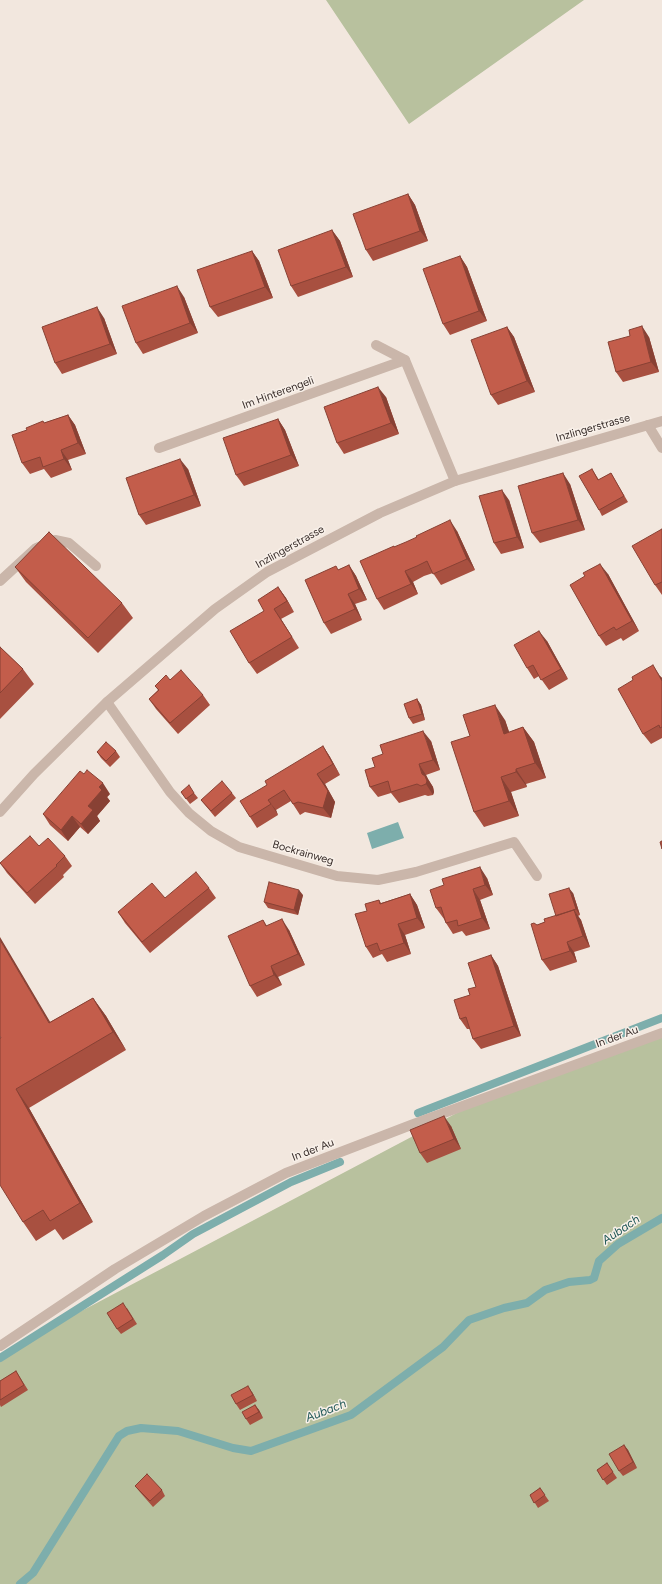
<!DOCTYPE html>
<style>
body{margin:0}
canvas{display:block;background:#f2e7de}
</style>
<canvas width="662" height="1584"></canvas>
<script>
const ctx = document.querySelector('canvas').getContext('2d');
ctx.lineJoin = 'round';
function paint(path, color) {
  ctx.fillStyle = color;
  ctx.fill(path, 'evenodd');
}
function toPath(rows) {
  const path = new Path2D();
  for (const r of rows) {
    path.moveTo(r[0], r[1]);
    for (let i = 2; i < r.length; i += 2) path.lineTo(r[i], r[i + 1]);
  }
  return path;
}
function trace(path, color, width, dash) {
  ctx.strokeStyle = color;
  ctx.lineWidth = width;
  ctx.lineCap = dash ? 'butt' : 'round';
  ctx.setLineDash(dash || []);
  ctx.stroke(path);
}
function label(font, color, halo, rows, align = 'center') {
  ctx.font = font + ' Figtree,sans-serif';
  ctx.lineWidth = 3;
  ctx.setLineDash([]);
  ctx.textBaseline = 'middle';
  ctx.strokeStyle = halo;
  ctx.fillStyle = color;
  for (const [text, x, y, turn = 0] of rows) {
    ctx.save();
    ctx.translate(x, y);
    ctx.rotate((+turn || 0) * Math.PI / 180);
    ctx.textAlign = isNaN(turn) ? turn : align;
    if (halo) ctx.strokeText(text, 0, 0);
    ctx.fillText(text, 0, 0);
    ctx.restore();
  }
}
paint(toPath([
 [326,0,584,0,409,124],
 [662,1033,662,1584,0,1584,0,1354,489,1096]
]), '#b8c19e');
paint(toPath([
 [398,822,404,838,372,849,367,833]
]), '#7daeac');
trace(toPath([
 [418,1113,662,1018],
 [0,1358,163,1255,193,1234,291,1182,340,1162],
 [20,1584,33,1573,119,1436,127,1431,141,1428,178,1431,233,1448,251,1451,351,1415,443,1347,469,1320,504,1308,527,1303,545,1290,569,1282,590,1280,594,1278,599,1261,618,1244,662,1218]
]), '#7daeac', 8);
trace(toPath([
 [648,425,662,448],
 [159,448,405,360],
 [0,581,36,548,55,540,69,543,96,566],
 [0,1346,115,1269,204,1216,286,1173,411,1125,662,1033]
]), '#cab6aa', 10);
trace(toPath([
 [376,345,405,360,455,481],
 [107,702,170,792,189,813,211,831,239,847,337,876,378,880,416,872,514,842,537,876]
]), '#cab6aa', 10);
trace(toPath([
 [0,812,34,774,107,702,215,609,267,572,380,513,455,481,662,421]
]), '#cab6aa', 10);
paint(toPath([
 [408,194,415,205,428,241,373,261,366,250],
 [332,230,340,241,353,277,298,297,291,286],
 [252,251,259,261,273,298,218,317,210,307],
 [460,256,467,267,487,321,450,335,443,324],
 [184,297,198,333,143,354,136,343],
 [104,318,117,354,62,374,55,363],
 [507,327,514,337,535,392,498,405,491,395],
 [630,336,649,337,659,372,623,382,616,372],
 [386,397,399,434,344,454,337,443],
 [68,415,75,425,86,454,68,460,72,470,51,478,44,469,30,474,22,463,44,423],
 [278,419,285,430,299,466,244,486,236,475],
 [188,469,201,506,146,525,139,515],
 [592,469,599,480,611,473,628,502,602,516,599,510],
 [570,484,585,530,540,543,532,533],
 [509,500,524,548,501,554,494,543],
 [662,529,662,595,655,585],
 [457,531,475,570,441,585,433,573,424,576,413,582,418,594,384,610,377,599,395,547],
 [349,565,356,576,367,600,355,604,362,620,331,634,324,623,338,570],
 [15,567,122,603,133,618,98,653,26,582],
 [608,574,639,631,623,641,621,638,606,646,599,636],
 [278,587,286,598,294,612,281,619,299,648,257,674,249,663,264,611],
 [547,641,568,679,549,690,539,676,534,679,527,668],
 [0,647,23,669,34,684,0,719],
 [660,676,662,678,662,738,651,744,643,734],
 [170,680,203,695,210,705,178,734,156,709,149,699,158,690,155,686],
 [417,699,421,705,425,720,413,724,409,718],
 [505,720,509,732,523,727,534,742,546,778,526,784,527,787,511,792,519,816,484,827,474,812,470,736],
 [431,741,440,770,426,775,428,779,433,787,434,792,433,795,428,796,425,795,399,803,391,793,378,797,370,787,375,767],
 [323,746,330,757,340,775,325,784,335,802,331,818,305,812,300,815,291,801,276,810,278,815,257,828,250,817,267,785],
 [116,751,120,757,110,767,101,758,97,752],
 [181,792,194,793,198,798,190,804],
 [232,793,236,798,215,817,201,800],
 [110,794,107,797,110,801,97,816,100,821,88,834,80,827,68,841,50,825,43,814],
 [39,846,65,856,72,866,63,875,64,877,35,904,7,873,0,863],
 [487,878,493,895,480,900,490,929,466,936,462,931,453,934,446,923,444,919,436,908],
 [209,888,216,898,150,953,125,923,118,912,165,898],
 [573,893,580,915,578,916,581,920,590,947,574,952,577,962,550,971,542,960,537,925,545,922,556,916],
 [410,894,417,905,425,928,405,935,411,954,387,962,382,954,373,958,366,947,367,911,379,900,381,903],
 [303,895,298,915,268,908,264,902],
 [263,920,267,926,289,930,305,965,278,977,282,985,257,997,250,986],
 [491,955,498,966,521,1036,481,1049,473,1039,470,1029,467,1029,460,1019,470,995,476,987],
 [93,998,106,1016,126,1050,29,1108,93,1222,63,1240,55,1229,36,1241,23,1222,0,1038,50,1022],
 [451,1126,461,1149,427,1163,420,1153],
 [127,1308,137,1324,121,1334,117,1329],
 [16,1371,28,1390,1,1407,0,1405,0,1381],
 [252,1392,257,1401,240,1410,236,1404],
 [255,1405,259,1410,263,1418,250,1425,246,1419],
 [624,1445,628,1450,637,1468,623,1476,619,1471],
 [607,1463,617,1478,607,1485,597,1470],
 [135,1486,162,1490,165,1496,153,1507,139,1491],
 [540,1488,549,1501,538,1508,530,1495]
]), '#a85040');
paint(toPath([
 [408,194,415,205,428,241,420,231],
 [332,230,340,241,353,277,346,267],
 [252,251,259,261,273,298,265,287],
 [460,256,467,267,487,321,479,311],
 [177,286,184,297,198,333,190,323],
 [97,307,104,318,117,354,110,344],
 [642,326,649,337,659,372,651,362],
 [507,327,514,337,535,392,527,381],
 [378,387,386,397,399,434,391,423],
 [68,415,75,425,86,454,78,443],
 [278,419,285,430,299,466,291,455],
 [61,450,68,460,72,470,64,459],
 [180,459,188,469,201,506,194,495],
 [563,473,570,484,585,530,578,520],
 [502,490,509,500,524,548,517,537],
 [450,520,457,531,475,570,467,559],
 [600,564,608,574,639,631,632,621],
 [349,565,356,576,367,600,359,589],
 [405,571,413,582,418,594,411,584],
 [278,587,286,598,294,612,287,601],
 [348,594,355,604,362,620,355,609],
 [274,609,281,619,299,648,292,637],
 [539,631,547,641,568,679,561,669],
 [653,665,660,676,662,678,662,681],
 [417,699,421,705,425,720,422,714],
 [495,705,505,720,515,749,504,734],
 [523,727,534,742,546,778,535,763],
 [423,731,431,741,440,770,433,760],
 [323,746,330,757,340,775,333,764],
 [419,764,426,775,428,779,433,787,434,792,433,795,426,784],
 [516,769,526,784,527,787,516,772],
 [317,774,325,784,335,802,331,818,323,808],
 [501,777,511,792,519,816,509,801],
 [103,783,110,794,107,797,110,801,97,816,100,821,88,834,81,824,88,806,99,787],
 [268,800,276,810,278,815,271,804],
 [72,816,80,827,68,841,61,830],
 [480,867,487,878,493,895,485,885],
 [569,888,573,893,580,915,576,909],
 [473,889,480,900,490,929,482,918],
 [299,890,303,895,298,915,294,910],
 [410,894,417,905,425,928,417,918],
 [574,910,581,920,590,947,583,936],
 [282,919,289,930,305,965,298,954],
 [398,924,405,935,411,954,404,943],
 [0,937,62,1042,49,1023,0,940],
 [567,942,574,952,577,962,570,951],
 [491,955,498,966,521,1036,514,1026],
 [271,966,278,977,282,985,274,975],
 [93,998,106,1016,126,1050,113,1032],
 [16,1089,29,1108,93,1222,80,1203],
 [444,1116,451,1126,461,1149,454,1139],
 [248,1386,252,1392,257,1401,253,1395],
 [255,1405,259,1410,263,1418,259,1412],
 [624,1445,628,1450,637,1468,633,1462]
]), '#884134');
const building = toPath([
 [408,194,420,231,366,250,353,214,408,194],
 [332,230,346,267,291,286,278,250,332,230],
 [252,251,265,287,210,307,197,270,252,251],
 [460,256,479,311,443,324,423,269,460,256],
 [177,286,190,323,136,343,122,306,177,286],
 [97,307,110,344,55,363,42,327,97,307],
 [642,326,651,362,616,372,608,342,630,336,629,330,642,326],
 [507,327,527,381,491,395,471,340,507,327],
 [378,387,391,423,337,443,324,407,378,387],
 [68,415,78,443,61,450,64,459,43,467,40,457,22,463,12,435,27,430,26,428,43,421,44,423,68,415],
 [278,419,291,455,236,475,223,438,278,419],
 [180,459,194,495,139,515,126,478,180,459],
 [592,469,598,480,611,473,624,496,599,510,579,476,592,469],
 [563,473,578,520,532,533,518,486,563,473],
 [502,490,517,537,494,543,479,496,502,490],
 [450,520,467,559,433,574,427,561,417,566,405,571,411,584,377,599,360,561,394,546,394,547,406,542,417,537,416,536,450,520],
 [662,529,662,582,655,585,632,546,662,529],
 [49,532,122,603,88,638,15,567,49,532],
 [600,564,632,621,616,630,614,627,599,636,570,585,585,576,583,573,600,564],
 [349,565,359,589,348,594,355,609,324,623,305,580,336,566,338,570,349,565],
 [278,587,287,601,274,609,292,637,249,663,230,631,264,611,258,600,278,587],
 [539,631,561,669,541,680,533,665,527,668,514,645,539,631],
 [0,647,23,669,0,693,0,647],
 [653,665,662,681,662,727,660,728,659,725,643,734,618,689,633,680,632,677,653,665],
 [181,670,203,695,170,723,149,699,159,690,155,686,166,675,170,680,181,670],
 [417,699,422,714,409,718,404,704,417,699],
 [495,705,504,734,523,727,535,763,516,769,516,772,501,777,509,801,474,812,451,742,470,736,463,715,495,705],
 [423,731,433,760,419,764,422,774,425,776,427,781,426,784,421,786,417,784,391,792,388,781,370,787,365,770,375,767,372,758,383,754,380,745,423,731],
 [106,742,116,751,106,761,97,752,106,742],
 [323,746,333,764,317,774,328,791,323,808,298,802,293,804,284,790,268,800,271,804,250,817,240,801,267,785,265,781,323,746],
 [87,770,103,783,99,787,102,790,88,806,93,810,81,824,72,816,61,830,43,814,80,771,84,774,87,770],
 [222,781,232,793,211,811,201,800,222,781],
 [189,785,194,793,186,799,181,792,189,785],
 [30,836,39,846,48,838,65,856,56,865,57,866,27,893,0,863,30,836],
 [662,841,662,849,660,842,662,841],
 [480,867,485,885,473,889,482,918,458,926,457,920,446,923,441,907,436,908,430,890,444,885,442,879,480,867],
 [196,872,209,888,142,942,118,912,152,883,165,898,196,872],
 [269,882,299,890,294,910,264,902,269,882],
 [569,888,576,909,556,916,549,894,569,888],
 [410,894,417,918,398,924,404,943,380,951,377,943,366,947,355,914,367,911,365,904,379,900,380,904,410,894],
 [574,910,583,936,567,942,570,951,542,960,531,924,534,923,537,925,545,922,544,919,574,910],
 [282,919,298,954,271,966,274,975,250,986,228,936,263,920,266,926,282,919],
 [0,940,49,1023,93,998,113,1032,16,1089,80,1203,50,1221,43,1210,23,1222,0,1185,0,1038,1,1038,0,1036,0,940],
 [491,955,514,1026,473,1039,466,1017,460,1019,454,1000,470,995,468,989,476,987,468,963,491,955],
 [444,1116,454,1139,420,1153,410,1130,444,1116],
 [123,1303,133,1319,117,1329,107,1313,123,1303],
 [16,1371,24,1385,0,1400,0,1381,16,1371],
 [248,1386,253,1395,236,1404,231,1395,248,1386],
 [255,1405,259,1412,246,1419,242,1412,255,1405],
 [624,1445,633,1462,619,1471,609,1454,624,1445],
 [607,1463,613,1472,603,1480,597,1470,607,1463],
 [147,1474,162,1490,150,1501,135,1486,147,1474],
 [540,1488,545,1495,534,1503,530,1495,540,1488]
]);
paint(building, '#c35d4b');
trace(building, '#884134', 1);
label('11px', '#372c29', '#f9f1ea', [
 ["Im Hinterengeli",278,393,-20],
 ["Inzlingerstrasse",593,428,-16],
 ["Inzlingerstrasse",290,547,-29],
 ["Bockrainweg",303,853,16],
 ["In der Au",617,1037,-20],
 ["In der Au",313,1150,-21]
]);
label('italic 12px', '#205857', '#f9f1ea', [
 ["Aubach",621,1230,-34],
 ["Aubach",326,1411,-21]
]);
</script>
